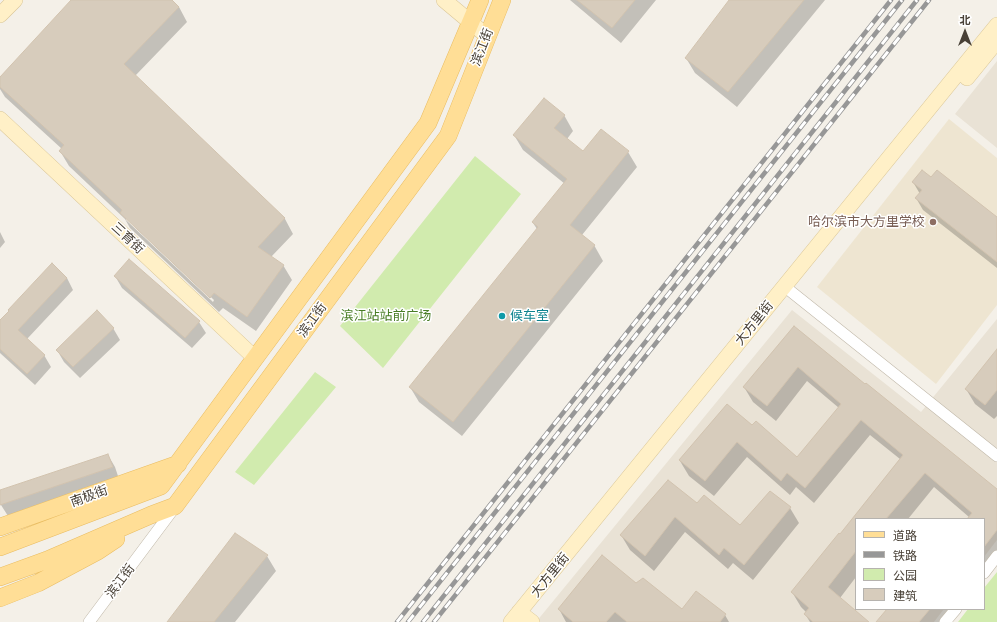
<!DOCTYPE html>
<meta charset="utf-8">
<style>
body{margin:0}
#map{position:relative;width:997px;height:622px;overflow:hidden;background:#f4f0e8;font-family:"Exo 2","Noto Sans SC",sans-serif}
canvas{display:block}
.legend{position:absolute;left:855px;top:518px;width:130px;height:92px;box-sizing:border-box;background:#fff;border:1px solid #b6b3af;margin:0;padding:5px 7px;list-style:none;font-size:12px;color:#484036}
.legend li{display:flex;align-items:center;gap:8px;height:20px}
.legend b{width:20px;border:1px solid #b6b3af}
.north{position:absolute;left:945px;top:12px;width:40px;height:40px;-webkit-text-stroke:3px #fff;paint-order:stroke;rotate:0deg;font-size:11px;font-weight:700;line-height:16px;text-align:center;color:#484036}
.north::after{content:'';display:block;margin:auto;width:14px;height:18px;background:#484036;clip-path:polygon(50% 0,100% 100%,50% 72%,0 100%)}
</style>
<div id="map">
<canvas width="997" height="622"></canvas>
<ul class="legend">
<li><b style="height:5px;background:#ffde96"></b>道路</li>
<li><b style="height:5px;background:#979797"></b>铁路</li>
<li><b style="height:11px;background:#d1ebae"></b>公园</li>
<li><b style="height:11px;background:#d7ccbc"></b>建筑</li>
</ul>
<div class="north">北</div>
</div>
<script>
const ctx = document.querySelector('canvas').getContext('2d');
ctx.lineJoin = 'round';
function paint(path, color) {
  ctx.fillStyle = color;
  ctx.fill(path, 'evenodd');
}
function toPath(rows) {
  const path = new Path2D();
  for (const r of rows) {
    path.moveTo(r[0], r[1]);
    for (let i = 2; i < r.length; i += 2) path.lineTo(r[i], r[i + 1]);
  }
  return path;
}
function trace(path, color, width, dash) {
  ctx.strokeStyle = color;
  ctx.lineWidth = width;
  ctx.lineCap = dash ? 'butt' : 'round';
  ctx.setLineDash(dash || []);
  ctx.stroke(path);
}
function label(font, color, halo, rows, align = 'center') {
  ctx.font = font + ' "Exo 2","Noto Sans SC",sans-serif';
  ctx.lineWidth = 3;
  ctx.setLineDash([]);
  ctx.textBaseline = 'middle';
  ctx.strokeStyle = halo;
  ctx.fillStyle = color;
  for (const [text, x, y, turn = 0] of rows) {
    ctx.save();
    ctx.translate(x, y);
    ctx.rotate((+turn || 0) * Math.PI / 180);
    ctx.textAlign = isNaN(turn) ? turn : align;
    if (halo) ctx.strokeText(text, 0, 0);
    ctx.fillText(text, 0, 0);
    ctx.restore();
  }
}
paint(toPath([
 [997,61,997,148,955,114],
 [792,310,921,412,997,319,997,540,984,557,984,519,856,519,856,609,944,609,934,622,536,622]
]), '#e9e2d5');
paint(toPath([
 [949,119,997,158,997,305,936,384,817,287]
]), '#eee5d1');
paint(toPath([
 [475,156,521,194,383,368,340,326],
 [315,372,336,387,254,485,235,472],
 [997,572,997,622,958,622,968,609,984,609,984,588]
]), '#d1ebae');
paint(toPath([
 [72,0,171,0,179,7,187,22,135,76,285,219,293,234,271,257,283,265,292,280,256,331,223,308,219,312,130,228,125,219,69,166,60,151,62,149,5,97,0,89,0,78],
 [126,217,214,300,213,302,126,220],
 [570,0,656,0,621,43],
 [730,0,825,0,737,107,695,73,686,58],
 [564,115,573,131,567,139,583,152,628,152,637,167,582,235,594,245,603,261,462,436,419,402,410,387,537,229,533,223,565,184,523,150,514,135],
 [931,178,997,218,997,268,923,210,916,198,920,194,913,182],
 [0,232,5,242,0,248],
 [115,276,199,322,206,333,192,348,122,288],
 [67,278,73,290,27,339,44,355,51,367,35,385,0,353,0,322],
 [794,327,865,386,997,490,997,556,984,573,984,519,968,519,969,517,934,487,908,519,856,519,856,577,840,598,868,622,810,622,805,614,806,612,801,607,792,592,840,535,900,459,870,435,814,503,796,487,790,495,747,457,714,496,689,476,680,461,752,427,797,458,839,408,807,381,776,421,753,402,744,387],
 [113,328,120,340,80,378,64,362,57,350],
 [997,350,997,416,994,419,975,404,966,389],
 [108,455,115,467,119,479,8,516,1,505,0,491],
 [770,493,790,508,799,523,753,580,733,563,728,569,685,532,654,571,630,550,621,535,697,505,740,526],
 [267,556,276,571,235,622,169,622],
 [559,609,682,610,725,615,729,622,566,622],
 [889,609,951,609,940,622,882,622]
]), '#0003');
const building = toPath([
 [71,0,172,0,179,7,124,64,285,218,258,247,284,265,247,317,214,293,210,298,120,213,122,210,59,151,64,145,0,87,0,77,71,0],
 [577,0,635,0,612,28,577,0],
 [729,0,804,0,728,92,685,58,729,0],
 [544,98,565,115,554,128,583,151,601,129,629,151,570,225,595,245,453,422,409,387,538,227,532,222,567,179,513,135,544,98],
 [922,170,931,177,937,170,997,217,997,262,915,198,922,190,912,182,922,170],
 [129,259,200,321,185,338,114,276,129,259],
 [52,263,67,278,18,330,45,355,27,374,0,349,0,320,9,311,8,310,52,263],
 [97,310,114,328,73,367,56,350,97,310],
 [794,326,865,384,866,383,997,489,997,530,984,547,984,519,967,519,972,513,925,473,886,519,856,519,856,551,828,587,869,622,813,622,804,614,809,608,791,592,839,533,840,534,903,455,861,420,805,488,787,473,781,481,737,442,705,481,679,460,727,404,752,425,756,421,797,457,841,404,798,367,767,406,743,387,794,326],
 [997,349,997,390,985,405,965,389,997,349],
 [108,454,113,467,0,505,0,490,108,454],
 [668,480,697,503,704,495,740,525,770,491,791,507,744,565,724,548,719,555,675,517,645,556,620,535,668,480],
 [235,533,268,555,214,622,167,622,235,533],
 [602,555,636,583,643,578,682,609,696,591,726,614,720,622,627,622,615,612,606,622,573,622,558,609,602,555],
 [887,609,930,609,919,622,876,622,887,609]
]);
paint(building, '#d7ccbc');
trace(building, '#d2c3af', 1);
const street = toPath([
 [784,286,997,456],
 [984,573,997,556],
 [89,622,175,507],
 [945,622,956,609]
]);
const secondary = toPath([
 [444,0,487,36],
 [0,15,15,0],
 [967,78,997,41],
 [0,119,255,358],
 [519,612,532,622],
 [511,622,997,25]
]);
const primary = toPath([
 [0,527,178,464],
 [0,547,161,486,428,123,480,0],
 [0,577,47,560,151,515,175,506,448,136,502,0],
 [0,598,38,583,98,551,116,539]
]);
trace(street, '#c0b8a9', 12);
trace(secondary, '#dac697', 16);
trace(primary, '#e9bc61', 18);
trace(street, '#fff', 11);
trace(secondary, '#fff0c7', 15);
trace(primary, '#ffde96', 17);
const rail = toPath([
 [397,622,891,0],
 [408,622,902,0],
 [423,622,917,0],
 [434,622,929,0]
]);
trace(rail, '#979797', 4.5);
trace(rail, '#fff', 3, [9]);
for (const [x, y, r, color] of [
 [933,222,4,"#8d6e63"],
 [502,316,4,"#0f9aa8"]
]) {
  const dot = new Path2D();
  dot.arc(x, y, r, 0, 2 * Math.PI);
  ctx.fillStyle = color;
  ctx.fill(dot);
  trace(dot, '#fff', 1.5);
}
label('13px', '#484036', '#fff', [
 ["滨江街",482,47,-69],
 ["三育街",128,238,43],
 ["滨江街",312,320,-54],
 ["大方里街",754,323,-51],
 ["南极街",89,496,-20],
 ["大方里街",550,575,-51],
 ["滨江街",120,581,-53]
]);
label('13px', '#785e54', '#fff', [
 ["哈尔滨市大方里学校",925,222]
], 'right');
label('13px', '#497d26', '#fff', [
 ["滨江站站前广场",386,316]
]);
label('13px', '#0d838f', '#fff', [
 ["候车室",510,316]
], 'left');
</script>
